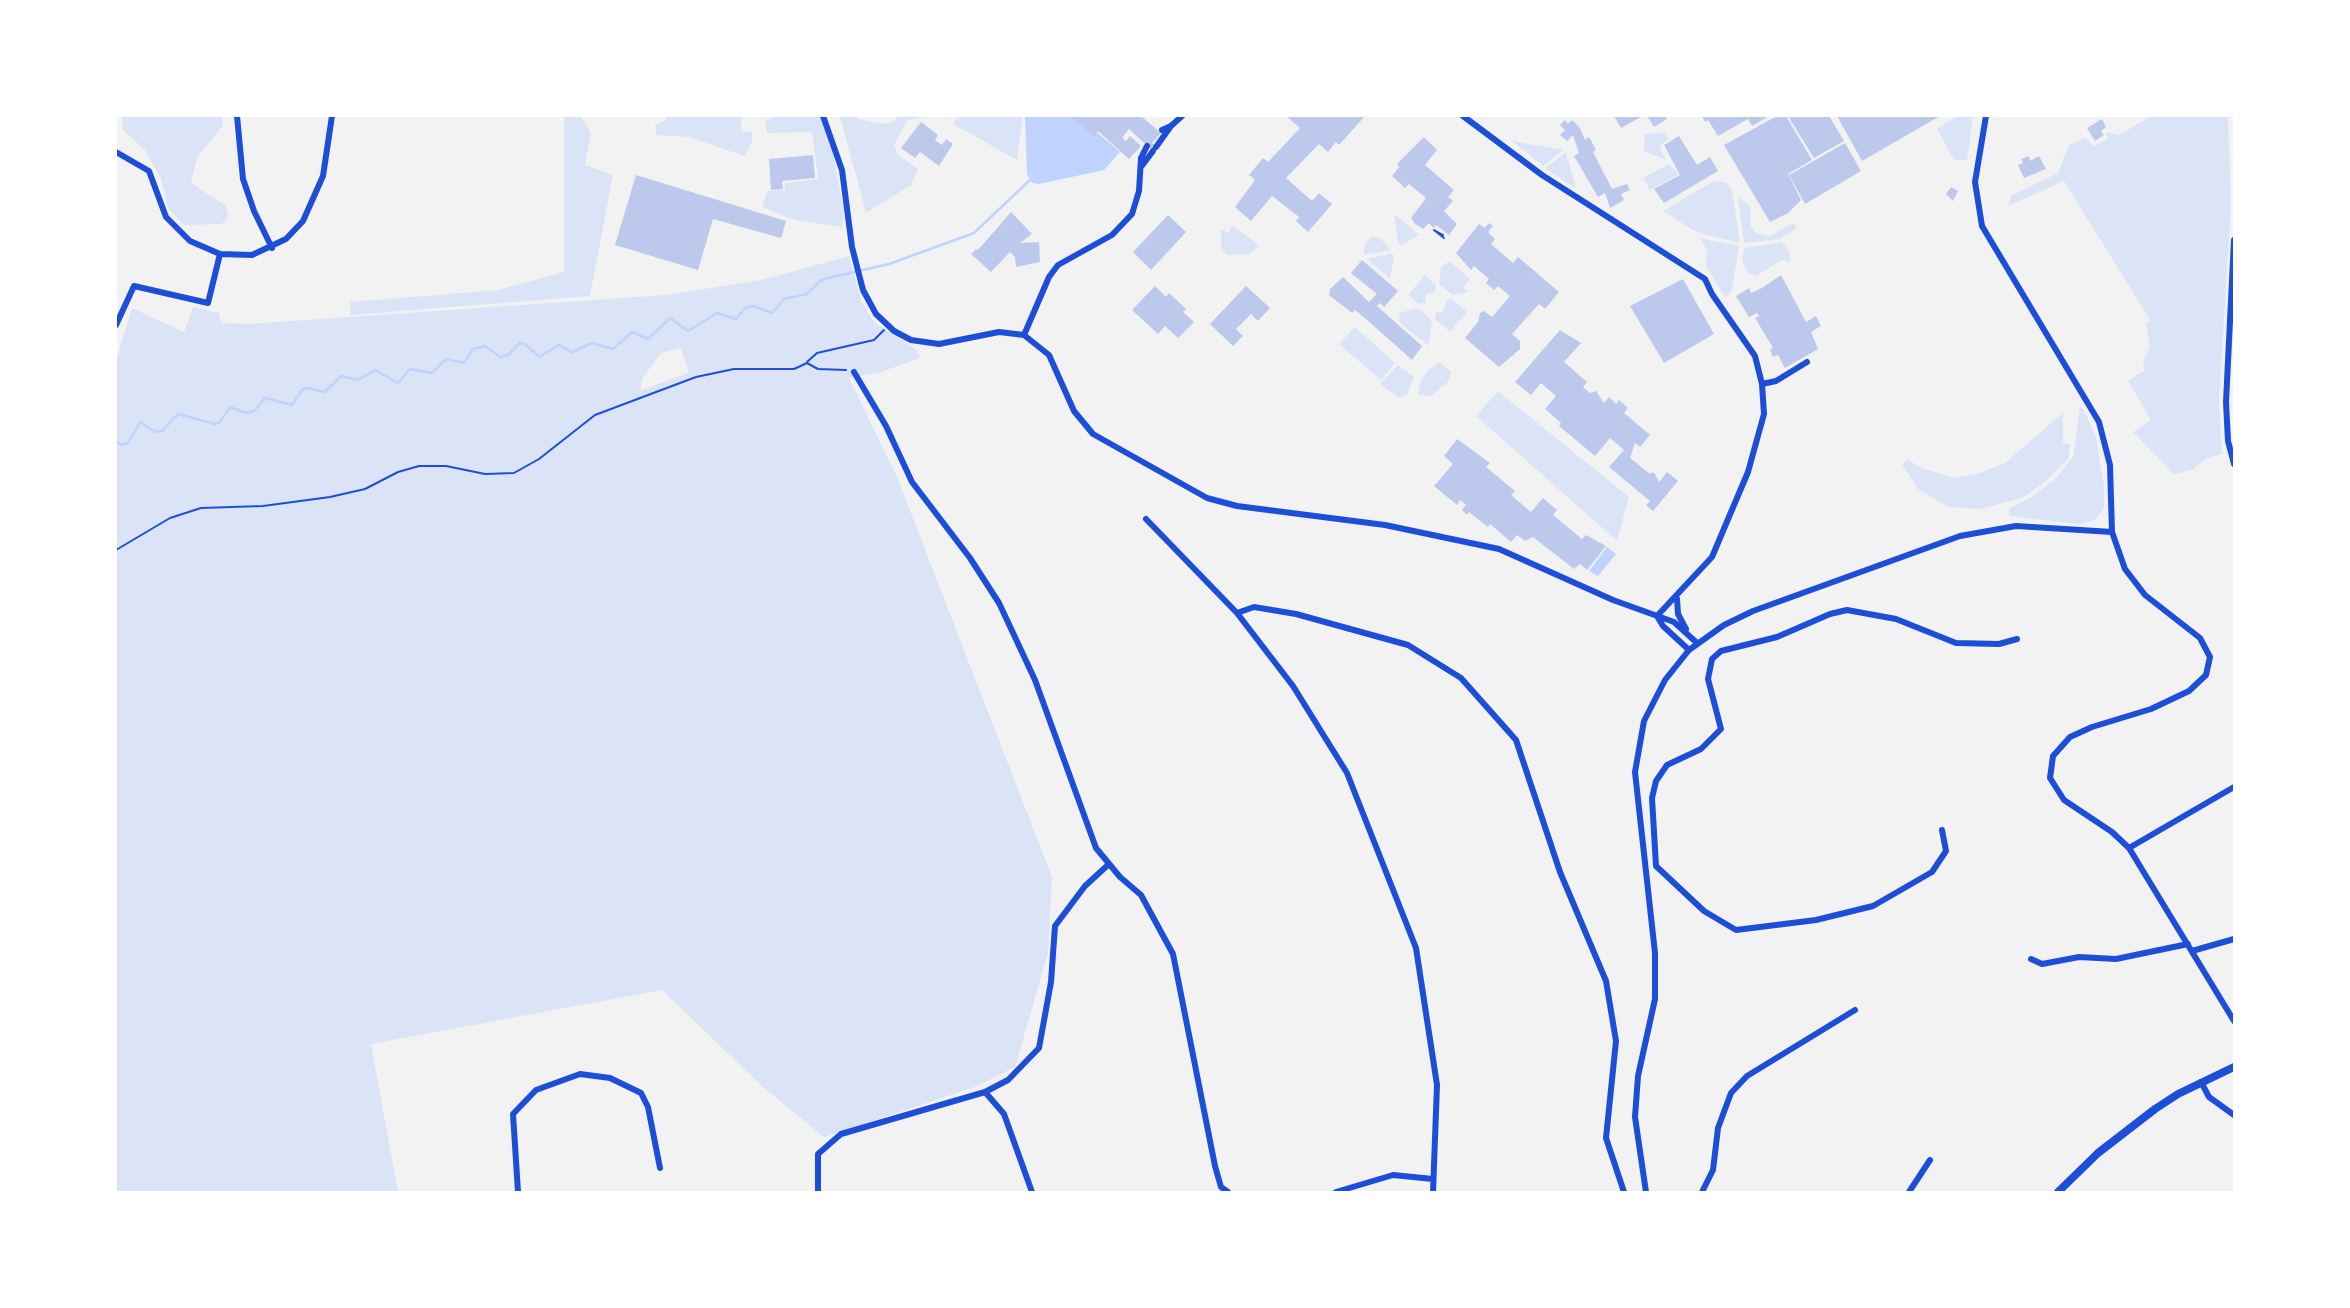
<!DOCTYPE html>
<style>
body{margin:0}
#map{position:relative;width:2350px;height:1308px;overflow:hidden;background:#f2f2f2;font-family:"Times New Roman",serif}
canvas{display:block}
.frame{position:absolute;inset:0;border:117px solid #fff;pointer-events:none}
</style>
<div id="map">
<canvas width="2350" height="1308"></canvas>
<div class="frame"></div>
</div>
<script>
const ctx = document.querySelector('canvas').getContext('2d');
ctx.lineJoin = 'round';
function paint(path, color) {
  ctx.fillStyle = color;
  ctx.fill(path, 'evenodd');
}
function toPath(rows) {
  const path = new Path2D();
  for (const r of rows) {
    path.moveTo(r[0], r[1]);
    for (let i = 2; i < r.length; i += 2) path.lineTo(r[i], r[i + 1]);
  }
  return path;
}
function trace(path, color, width, dash) {
  ctx.strokeStyle = color;
  ctx.lineWidth = width;
  ctx.lineCap = dash ? 'butt' : 'round';
  ctx.setLineDash(dash || []);
  ctx.stroke(path);
}
paint(toPath([
 [122,116,222,116,223,125,197,158,191,183,226,206,228,216,222,224,184,225,168,208,161,179,145,150,123,130],
 [564,116,580,116,591,133,585,165,613,175,590,296,351,315,350,302,498,290,564,272],
 [665,116,741,116,741,131,752,132,752,142,744,156,689,137,656,135,655,125,666,120],
 [774,116,820,116,833,154,844,211,842,227,795,220,762,207,767,191,785,190,785,183,818,179,812,132,767,133,765,121],
 [840,116,857,116,858,119,882,124,893,122,899,116,929,116,908,120,894,145,898,155,918,169,911,185,866,213],
 [958,116,1023,116,1017,160,953,124],
 [1957,116,1973,116,1967,160,1954,160,1937,129],
 [2151,116,2228,117,2231,204,2219,401,2222,454,2207,458,2192,470,2174,474,2133,432,2151,420,2128,381,2145,370,2143,361,2150,347,2146,324,2150,320,2064,181,2008,206,2012,195,2058,173,2069,145,2086,138,2094,146,2108,139,2106,132,2119,135],
 [1664,133,1669,139,1659,146,1666,160,1644,151,1645,134],
 [1512,141,1563,150,1543,166],
 [1566,152,1576,189,1545,168],
 [1669,164,1679,174,1650,190,1643,178],
 [1714,181,1725,182,1732,189,1740,243,1696,232,1663,211],
 [1738,197,1750,206,1751,227,1756,233,1770,236,1794,223,1797,228,1780,239,1744,243],
 [1394,214,1419,235,1402,245,1398,243],
 [1232,225,1259,245,1250,254,1227,255,1221,248,1221,229,1229,233],
 [1370,237,1379,237,1391,250,1364,255,1364,247],
 [1700,238,1739,246,1732,291,1725,297,1706,266,1707,250],
 [1782,242,1791,255,1789,257,1791,262,1782,260,1756,276,1749,274,1742,261,1744,248],
 [1392,253,1394,256,1390,279,1367,259],
 [849,256,861,301,874,322,918,351,920,358,881,372,849,378,897,477,1052,877,1048,953,1015,1067,975,1087,824,1137,764,1088,662,990,371,1044,398,1192,116,1192,116,361,132,308,184,332,193,307,219,313,221,323,248,324,665,295,762,280],
 [681,348,689,373,641,390,642,379,661,353],
 [1449,261,1470,279,1463,287,1468,292,1453,295,1439,284,1441,268],
 [1425,275,1436,285,1435,291,1426,294,1425,303,1419,304,1408,295],
 [1452,299,1467,312,1450,332,1435,319,1436,313,1443,311,1447,300],
 [1418,308,1432,321,1429,346,1400,323,1399,313],
 [1355,327,1395,363,1381,380,1339,344],
 [1440,362,1451,372,1448,382,1431,396,1418,395,1420,383,1428,370],
 [1398,365,1414,377,1407,394,1400,398,1380,384],
 [1498,391,1629,497,1617,541,1476,416],
 [2080,407,2084,410,2096,438,2104,485,2104,508,2095,520,2079,524,2009,516,2009,509,2035,495,2058,476,2073,457],
 [2063,413,2063,443,2070,445,2068,459,2046,481,2022,498,1980,509,1948,507,1918,489,1902,464,1907,459,1921,468,1954,478,1980,473,2005,463]
]), '#dbe4f7');
paint(toPath([
 [1025,116,1078,116,1120,152,1104,170,1039,184,1032,183,1027,174],
 [1607,547,1616,554,1598,576,1589,571]
]), '#bfd3fe');
trace(toPath([
 [116,441,121,445,128,443,140,422,156,432,162,431,178,414,215,424,220,422,230,407,246,413,254,411,265,398,292,405,302,390,307,388,325,392,341,376,358,380,375,370,398,383,410,369,432,373,446,359,464,363,473,349,485,346,500,357,508,355,520,343,525,344,539,357,559,345,572,352,592,343,613,349,632,332,648,339,670,318,688,331,717,313,736,319,745,308,754,306,772,313,784,299,807,294,820,281,832,277,889,264,974,233,1031,179]
]), '#bfd3fe', 2.5);
paint(toPath([
 [1070,116,1141,116,1161,133,1152,143,1156,147,1153,151,1129,129,1122,138,1126,141,1130,136,1141,146,1129,159,1098,131,1094,136],
 [1286,116,1365,116,1339,145,1336,142,1328,152,1319,144,1286,178,1312,201,1319,193,1332,204,1308,232,1296,221,1299,217,1272,196,1251,221,1235,207,1255,180,1249,175,1263,158,1268,162,1300,128],
 [1614,116,1643,116,1621,128],
 [1647,116,1665,116,1667,119,1654,127],
 [1702,116,1769,116,1752,126,1748,119,1718,136,1708,120,1705,122],
 [1777,116,1786,116,1812,160,1788,174,1801,200,1788,213,1770,222,1724,145],
 [1788,116,1829,116,1844,141,1814,158],
 [1837,116,1940,116,1862,161],
 [2102,119,2106,127,2101,131,2104,135,2095,141,2087,128],
 [1565,120,1568,124,1572,120,1580,128,1585,140,1589,137,1596,150,1593,152,1612,189,1627,184,1630,190,1621,194,1624,200,1610,208,1605,193,1598,197,1574,156,1579,153,1573,135,1567,141,1560,135,1565,130,1560,125],
 [921,122,938,135,935,140,942,145,946,139,953,144,939,166,920,152,915,158,901,148],
 [1679,136,1697,165,1710,157,1718,171,1664,203,1654,189,1680,175,1664,145],
 [1424,137,1437,150,1425,165,1454,190,1448,197,1453,201,1444,211,1457,224,1449,235,1436,225,1434,228,1429,223,1423,229,1415,224,1411,218,1426,198,1409,184,1405,188,1392,176,1399,167,1397,164],
 [1845,143,1861,171,1805,204,1789,175],
 [813,155,815,178,782,181,783,189,771,190,769,159],
 [2029,156,2030,161,2039,156,2046,169,2024,178,2018,165,2023,163,2021,159],
 [636,175,786,221,781,238,713,219,698,270,615,245],
 [1951,187,1958,191,1953,201,1946,194],
 [1011,212,1032,234,1020,243,1039,242,1040,262,1016,267,1015,257,1010,252,991,272,971,254,976,249,978,250],
 [1168,215,1186,232,1151,270,1133,252],
 [1489,223,1493,226,1488,232,1495,239,1491,244,1513,263,1518,257,1559,292,1545,309,1539,304,1512,334,1520,341,1520,349,1499,367,1465,338,1478,322,1480,313,1484,311,1492,317,1510,296,1498,286,1494,290,1486,283,1489,279,1474,266,1471,270,1456,253,1479,224,1485,228],
 [1362,260,1398,291,1384,307,1380,303,1377,306,1422,346,1412,360,1366,319,1355,310,1352,313,1329,295,1330,289,1343,277,1369,302,1377,294,1351,273],
 [1781,275,1806,322,1816,316,1821,326,1811,332,1818,349,1785,368,1778,355,1773,357,1770,350,1773,348,1755,318,1759,316,1757,313,1749,317,1736,296,1749,288,1751,293,1762,288],
 [1683,279,1714,334,1664,363,1630,306],
 [1155,286,1166,297,1169,293,1186,309,1183,312,1194,322,1178,338,1165,326,1158,334,1132,310],
 [1246,286,1270,308,1258,321,1251,314,1236,329,1243,336,1233,346,1210,324],
 [1560,330,1581,343,1564,362,1587,382,1583,387,1590,393,1596,391,1604,403,1609,397,1616,404,1619,400,1628,408,1624,413,1650,435,1640,447,1635,443,1630,458,1650,474,1652,472,1655,474,1659,482,1667,472,1678,481,1653,511,1646,505,1650,501,1609,467,1624,450,1610,438,1595,456,1559,426,1561,423,1545,409,1556,396,1541,383,1531,395,1515,382],
 [1457,439,1490,463,1486,467,1515,491,1511,495,1531,512,1543,498,1557,510,1553,515,1582,539,1586,535,1606,546,1587,570,1580,564,1574,569,1533,537,1525,541,1517,535,1511,542,1490,524,1488,527,1469,512,1467,515,1462,510,1466,505,1460,500,1457,505,1434,486,1453,464,1444,456]
]), '#bdc9ec');
trace(toPath([
 [1443,235,1434,230,1444,238],
 [807,362,817,353,874,340,884,330],
 [116,550,170,518,201,508,263,506,330,497,365,489,398,472,419,466,446,466,485,474,514,473,539,459,595,415,696,377,734,369,794,369,807,363,818,369,846,370]
]), '#1d4ed8', 2);
trace(toPath([
 [237,116,243,179,254,211,272,248],
 [823,116,842,170,852,247,863,290,876,314,894,331,911,340,939,344,999,332,1024,335,1049,355,1074,411,1093,434,1207,498,1237,506,1385,525,1499,549,1613,600,1674,622,1697,643],
 [1463,116,1542,175,1705,279,1712,294,1755,356,1762,384,1764,414,1748,472,1712,557,1657,616],
 [1986,116,1975,182,1982,226,2099,422,2110,465,2112,532,2125,569,2145,595,2200,638,2210,657,2206,675,2189,691,2151,709,2092,727,2070,737,2053,756,2050,778,2064,800,2112,832,2129,848,2234,1021],
 [1162,130,1171,126,1182,116],
 [1156,147,1171,126],
 [116,152,149,171,166,217,190,241,220,254,252,255,286,239,303,221,323,176,332,116],
 [1141,167,1153,151],
 [2234,240,2226,402,2228,441,2234,464],
 [116,325,134,286,208,303,220,254],
 [1024,335,1049,277,1058,265,1112,235,1132,214,1139,191,1141,158,1147,146],
 [854,372,886,426,912,482,970,558,999,603,1035,680,1096,848,1120,877,1141,895,1173,954,1215,1166,1221,1187,1228,1192],
 [1762,384,1776,381,1807,362],
 [1146,519,1237,613,1293,686,1347,773,1416,948,1437,1085,1433,1192],
 [1677,599,1678,614,1686,629],
 [1237,613,1254,607,1296,614,1408,645,1461,678,1516,740,1560,872,1606,981,1616,1041,1606,1138,1624,1192],
 [1657,616,1663,626,1689,650],
 [1942,830,1946,851,1932,872,1873,906,1816,920,1736,930,1704,911,1656,866,1652,798,1656,781,1667,765,1701,749,1721,729,1708,679,1712,659,1721,651,1777,637,1830,614,1847,610,1896,619,1956,643,1999,644,2017,639],
 [2129,848,2234,787],
 [2192,951,2234,939],
 [2031,959,2042,964,2079,957,2116,959,2188,944],
 [2201,1082,2209,1097,2234,1115],
 [985,1092,1004,1114,1032,1192],
 [518,1192,513,1114,536,1090,580,1074,610,1078,641,1093,648,1107,660,1168],
 [818,1192,818,1154,841,1134,985,1092,1008,1080,1039,1048,1051,982,1055,926,1085,886,1109,864],
 [1336,1192,1393,1175,1433,1179],
 [1646,1192,1635,1117,1638,1076,1655,999,1655,953,1635,772,1644,721,1665,680,1689,650,1724,625,1753,611,1960,536,2016,526,2112,532],
 [1702,1192,1713,1170,1718,1128,1731,1093,1747,1076,1855,1010],
 [1909,1192,1930,1160]
]), '#1d4ed8', 6);
trace(toPath([
 [2058,1192,2098,1153,2155,1109,2178,1094,2234,1067]
]), '#1d4ed8', 8);
</script>
